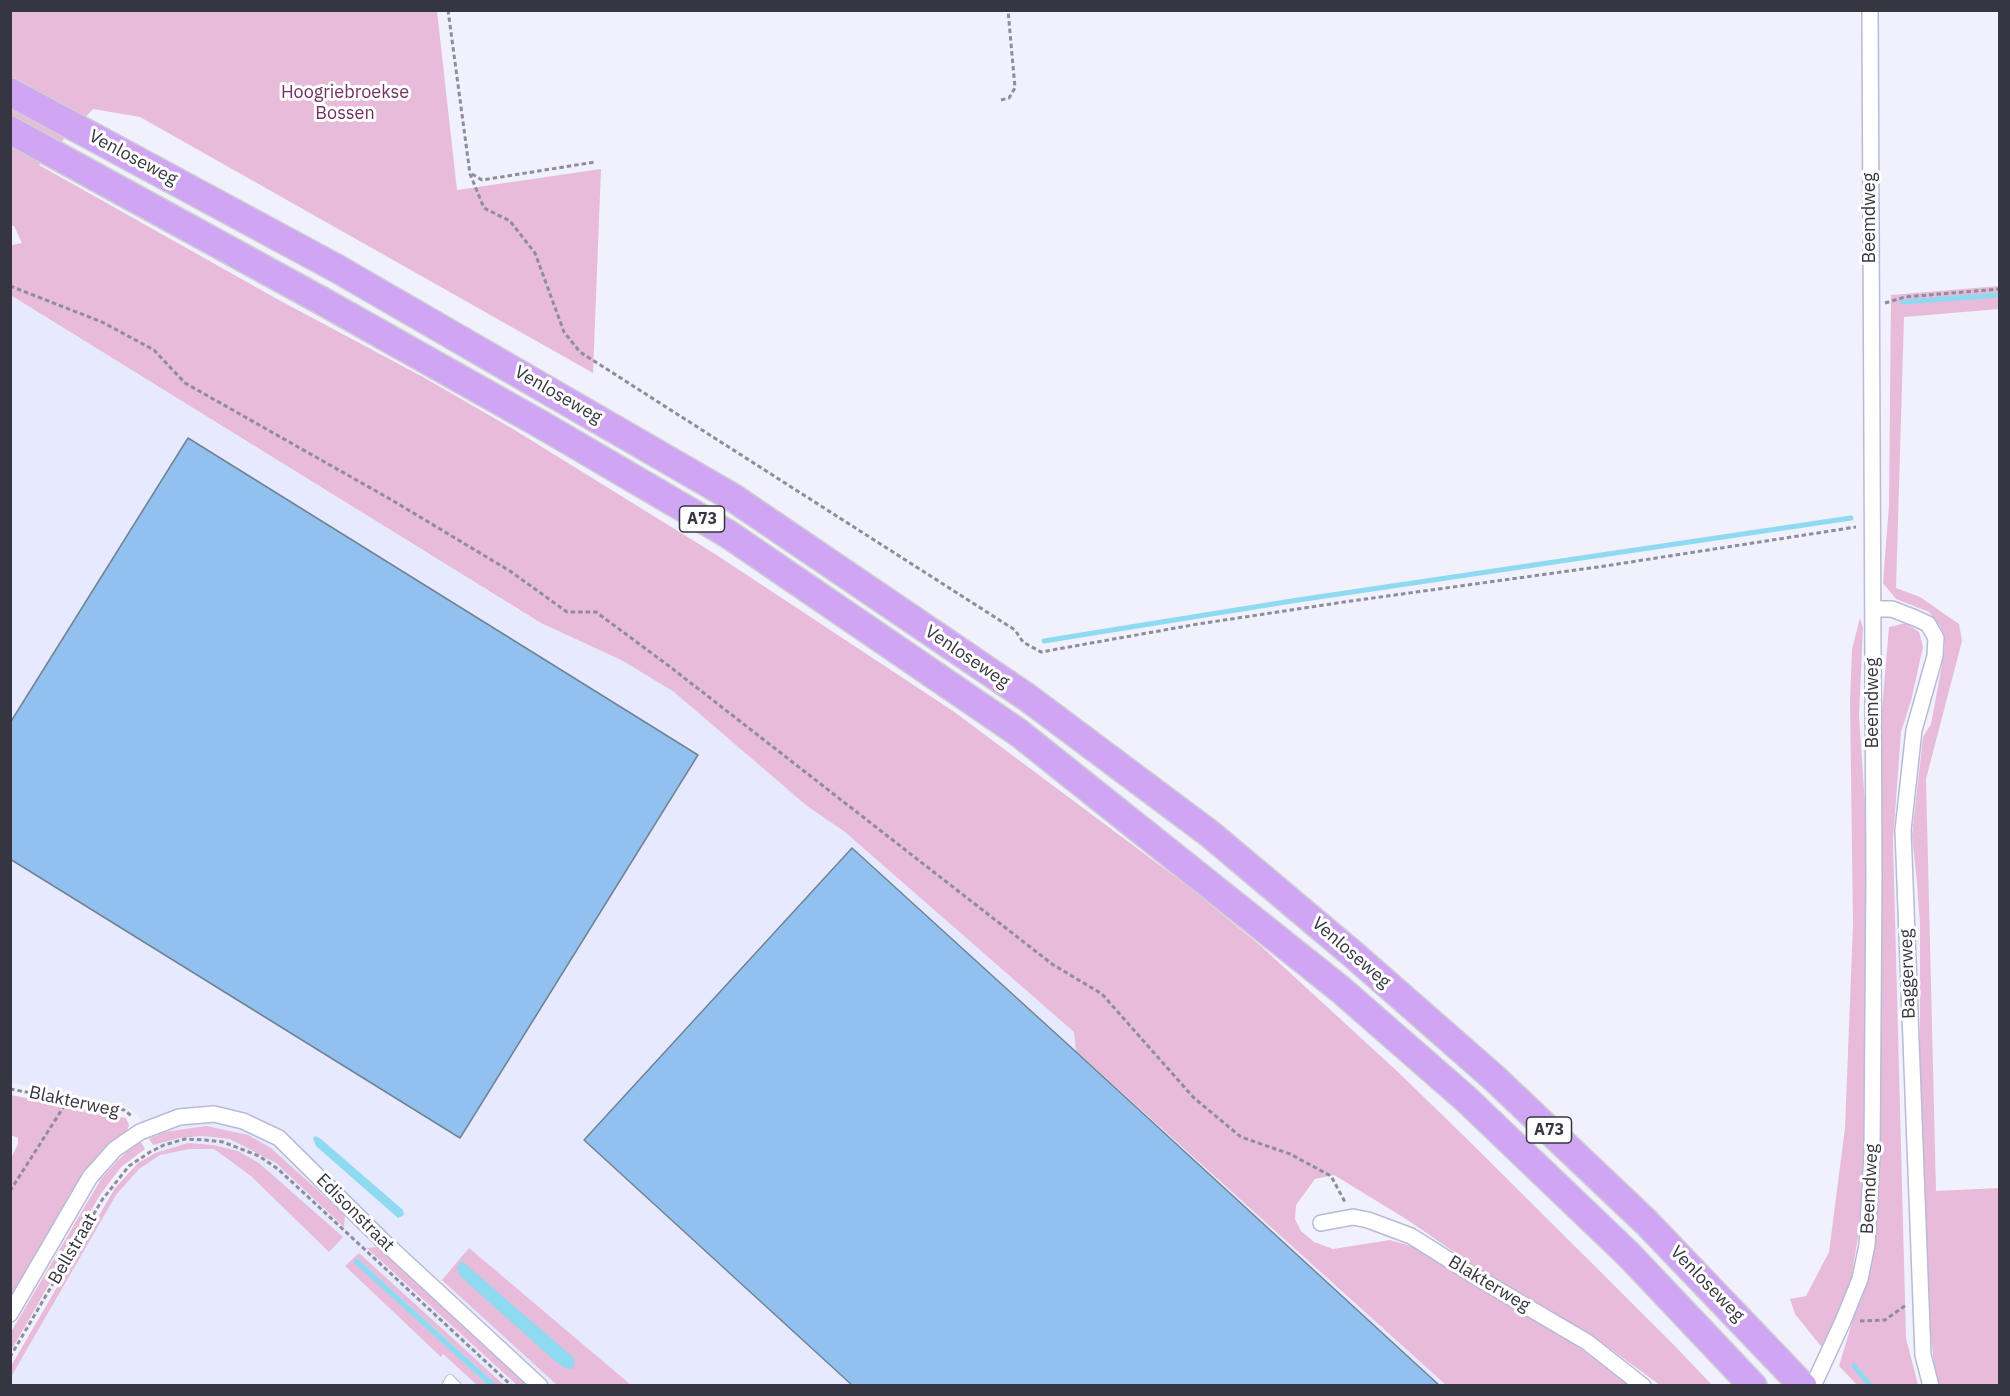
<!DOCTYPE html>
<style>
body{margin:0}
#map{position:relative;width:2010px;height:1396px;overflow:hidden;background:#f0f1fc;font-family:"IBM Plex Sans",sans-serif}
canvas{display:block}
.frame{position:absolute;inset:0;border:12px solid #353641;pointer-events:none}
</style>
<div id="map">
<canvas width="2010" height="1396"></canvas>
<div class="frame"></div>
</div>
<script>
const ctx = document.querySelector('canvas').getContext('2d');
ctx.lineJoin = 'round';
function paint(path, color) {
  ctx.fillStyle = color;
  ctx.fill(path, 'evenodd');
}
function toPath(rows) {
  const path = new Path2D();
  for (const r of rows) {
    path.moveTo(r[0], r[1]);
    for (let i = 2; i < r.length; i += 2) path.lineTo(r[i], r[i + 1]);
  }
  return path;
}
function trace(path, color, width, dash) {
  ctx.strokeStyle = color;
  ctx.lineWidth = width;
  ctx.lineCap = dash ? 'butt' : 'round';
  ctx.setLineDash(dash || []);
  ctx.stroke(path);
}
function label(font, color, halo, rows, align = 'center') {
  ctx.font = font + ' "IBM Plex Sans",sans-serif';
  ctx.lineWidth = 6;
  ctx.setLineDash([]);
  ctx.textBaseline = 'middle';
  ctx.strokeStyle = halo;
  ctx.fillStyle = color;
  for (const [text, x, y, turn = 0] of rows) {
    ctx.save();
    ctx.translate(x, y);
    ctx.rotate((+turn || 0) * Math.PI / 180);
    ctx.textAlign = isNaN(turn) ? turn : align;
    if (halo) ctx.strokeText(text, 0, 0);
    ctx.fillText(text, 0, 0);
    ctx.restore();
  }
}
paint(toPath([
 [12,296,540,623,623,661,674,692,807,806,845,832,851,829,1464,1386,11,1386,11,1370,124,1178,159,1154,138,1115,125,1106,11,1083,10,304]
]), '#e7eafe');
paint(toPath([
 [11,11,437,11,457,190,601,169,593,373,140,117,93,109,39,165,277,299,423,377,513,429,715,554,953,711,1185,884,1262,947,1399,1073,1463,1135,1670,1341,1712,1385,1660,1385,1594,1337,1485,1273,1406,1219,1334,1175,1315,1179,1296,1205,1295,1219,1301,1231,1314,1242,1333,1249,1390,1240,1414,1247,1570,1341,1631,1385,1446,1385,1076,1051,1074,1032,845,832,807,806,674,692,623,661,541,623,12,296,10,304,11,245,22,243,14,226,11,226],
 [1999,286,1999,309,1904,317,1896,588,1920,597,1959,624,1962,641,1926,779,1936,1191,1999,1188,1999,1385,1939,1385,1935,1376,1927,1296,1920,1192,1920,924,1917,883,1912,835,1923,737,1931,724,1944,654,1945,639,1940,626,1929,612,1896,599,1883,583,1889,505,1891,295],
 [1860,618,1863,628,1859,715,1868,849,1869,1000,1864,1169,1861,1218,1851,1280,1842,1310,1824,1350,1795,1314,1790,1299,1806,1296,1829,1252,1845,1128,1853,925,1850,701,1852,649],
 [1906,623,1919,632,1923,647,1911,701,1901,732,1893,840,1906,1338,1918,1385,1857,1385,1839,1366,1860,1296,1881,820,1882,709,1889,627],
 [11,1095,126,1118,129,1125,127,1132,101,1153,74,1188,11,1298,11,1158,18,1144,18,1138,11,1135],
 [206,1126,248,1135,271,1148,345,1215,344,1227,276,1163,230,1139,202,1136,179,1138,153,1145,149,1139,165,1132],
 [141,1142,145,1149,121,1167,100,1195,11,1351,11,1332,101,1179,117,1161,132,1147],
 [188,1143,213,1145,238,1151,259,1163,343,1237,329,1252,251,1176,214,1149,189,1149,160,1155,139,1169,116,1195,11,1377,11,1366,115,1188,138,1163,155,1153],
 [379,1247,531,1385,517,1385,367,1248],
 [469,1248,631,1385,557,1385,442,1280],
 [359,1253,504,1385,497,1385,357,1258,354,1262,488,1385,477,1385,443,1354,441,1357,345,1266]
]), '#e8bbda');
paint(toPath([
 [315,1136,321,1139,403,1210,404,1215,398,1218,316,1146,313,1138],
 [357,1258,456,1348,497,1385,488,1385,353,1262],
 [462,1261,575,1359,573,1369,564,1368,555,1361,461,1277,457,1268]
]), '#8edaf1');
trace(toPath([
 [1903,302,2000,295],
 [1044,641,1298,600,1851,518],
 [1854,1366,1871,1386],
 [1997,1386,2000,1384]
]), '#8edaf1', 5);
const building = toPath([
 [188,438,698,755,460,1138,10,859,10,723,188,438],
 [852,848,1075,1051,1440,1386,853,1386,584,1140,852,848]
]);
paint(building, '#93c1ef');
trace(building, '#708396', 1.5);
const service = toPath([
 [446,1386,450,1379,457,1386]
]);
const minor = toPath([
 [1873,609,1892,609,1915,618,1928,624,1936,638,1935,656,1914,730,1903,830,1923,1355,1931,1386],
 [1321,1223,1353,1217,1368,1220,1411,1236,1473,1275,1587,1342,1643,1386],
 [10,1314,90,1177,115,1149,140,1132,179,1117,214,1114,243,1121,279,1138,382,1240,540,1386],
 [1813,1386,1843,1321,1860,1279,1867,1245,1872,1153,1874,876,1870,10]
]);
const motorway = toPath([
 [10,92,336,268,732,497,1028,698,1210,834,1355,956,1493,1077,1647,1223,1803,1386],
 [10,130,322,301,542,425,728,534,1019,733,1340,989,1466,1099,1629,1255,1753,1386]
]);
trace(service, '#b7bbd5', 10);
trace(minor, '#b7bbd5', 18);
trace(motorway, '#cfcfd1', 30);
trace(toPath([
 [448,10,470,174,484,208,510,221,535,253,564,332,580,352,1015,630,1023,642,1041,652,1198,624,1344,602,1605,566,1856,527],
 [1001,100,1009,98,1015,88,1008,10],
 [472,174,482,180,595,162],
 [10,286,102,322,154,350,185,383,390,499,510,571,567,612,596,612,669,666,1052,964,1102,994,1194,1098,1241,1137,1290,1154,1331,1176,1345,1202],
 [1885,303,1905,297,2000,289],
 [10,1089,124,1110,133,1117],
 [10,1191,68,1100],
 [1860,1321,1885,1320,1906,1305],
 [10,1357,102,1200,129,1166,150,1152,164,1145,185,1139,205,1140,223,1142,259,1156,278,1169,512,1386]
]), '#8d8e99', 3, [4.5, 3]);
trace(service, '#fff', 8);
trace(minor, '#fff', 15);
trace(motorway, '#d0a5f4', 27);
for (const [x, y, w] of [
 [702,519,45],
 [1549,1130,45]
]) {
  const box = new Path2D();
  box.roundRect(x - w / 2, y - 13, w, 26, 4.5);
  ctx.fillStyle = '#fff';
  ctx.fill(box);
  trace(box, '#353641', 1.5);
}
label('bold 16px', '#353641', null, [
 ["A73",702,519],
 ["A73",1549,1130]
]);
label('18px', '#723162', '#fff', [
 ["Hoogriebroekse",345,93],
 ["Bossen",345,114]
]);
label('18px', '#353641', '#fff', [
 ["Venloseweg",133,158,28],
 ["Beemdweg",1870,218,-90],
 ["Venloseweg",558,395,30],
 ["Venloseweg",967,657,34],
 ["Beemdweg",1873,703,-90],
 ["Venloseweg",1351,953,41],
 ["Baggerweg",1908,974,-92],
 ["Blakterweg",74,1102,12],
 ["Beemdweg",1870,1189,-87],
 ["Edisonstraat",355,1213,45],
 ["Bellstraat",73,1249,-60],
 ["Blakterweg",1489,1284,31],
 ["Venloseweg",1707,1284,46]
]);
</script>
